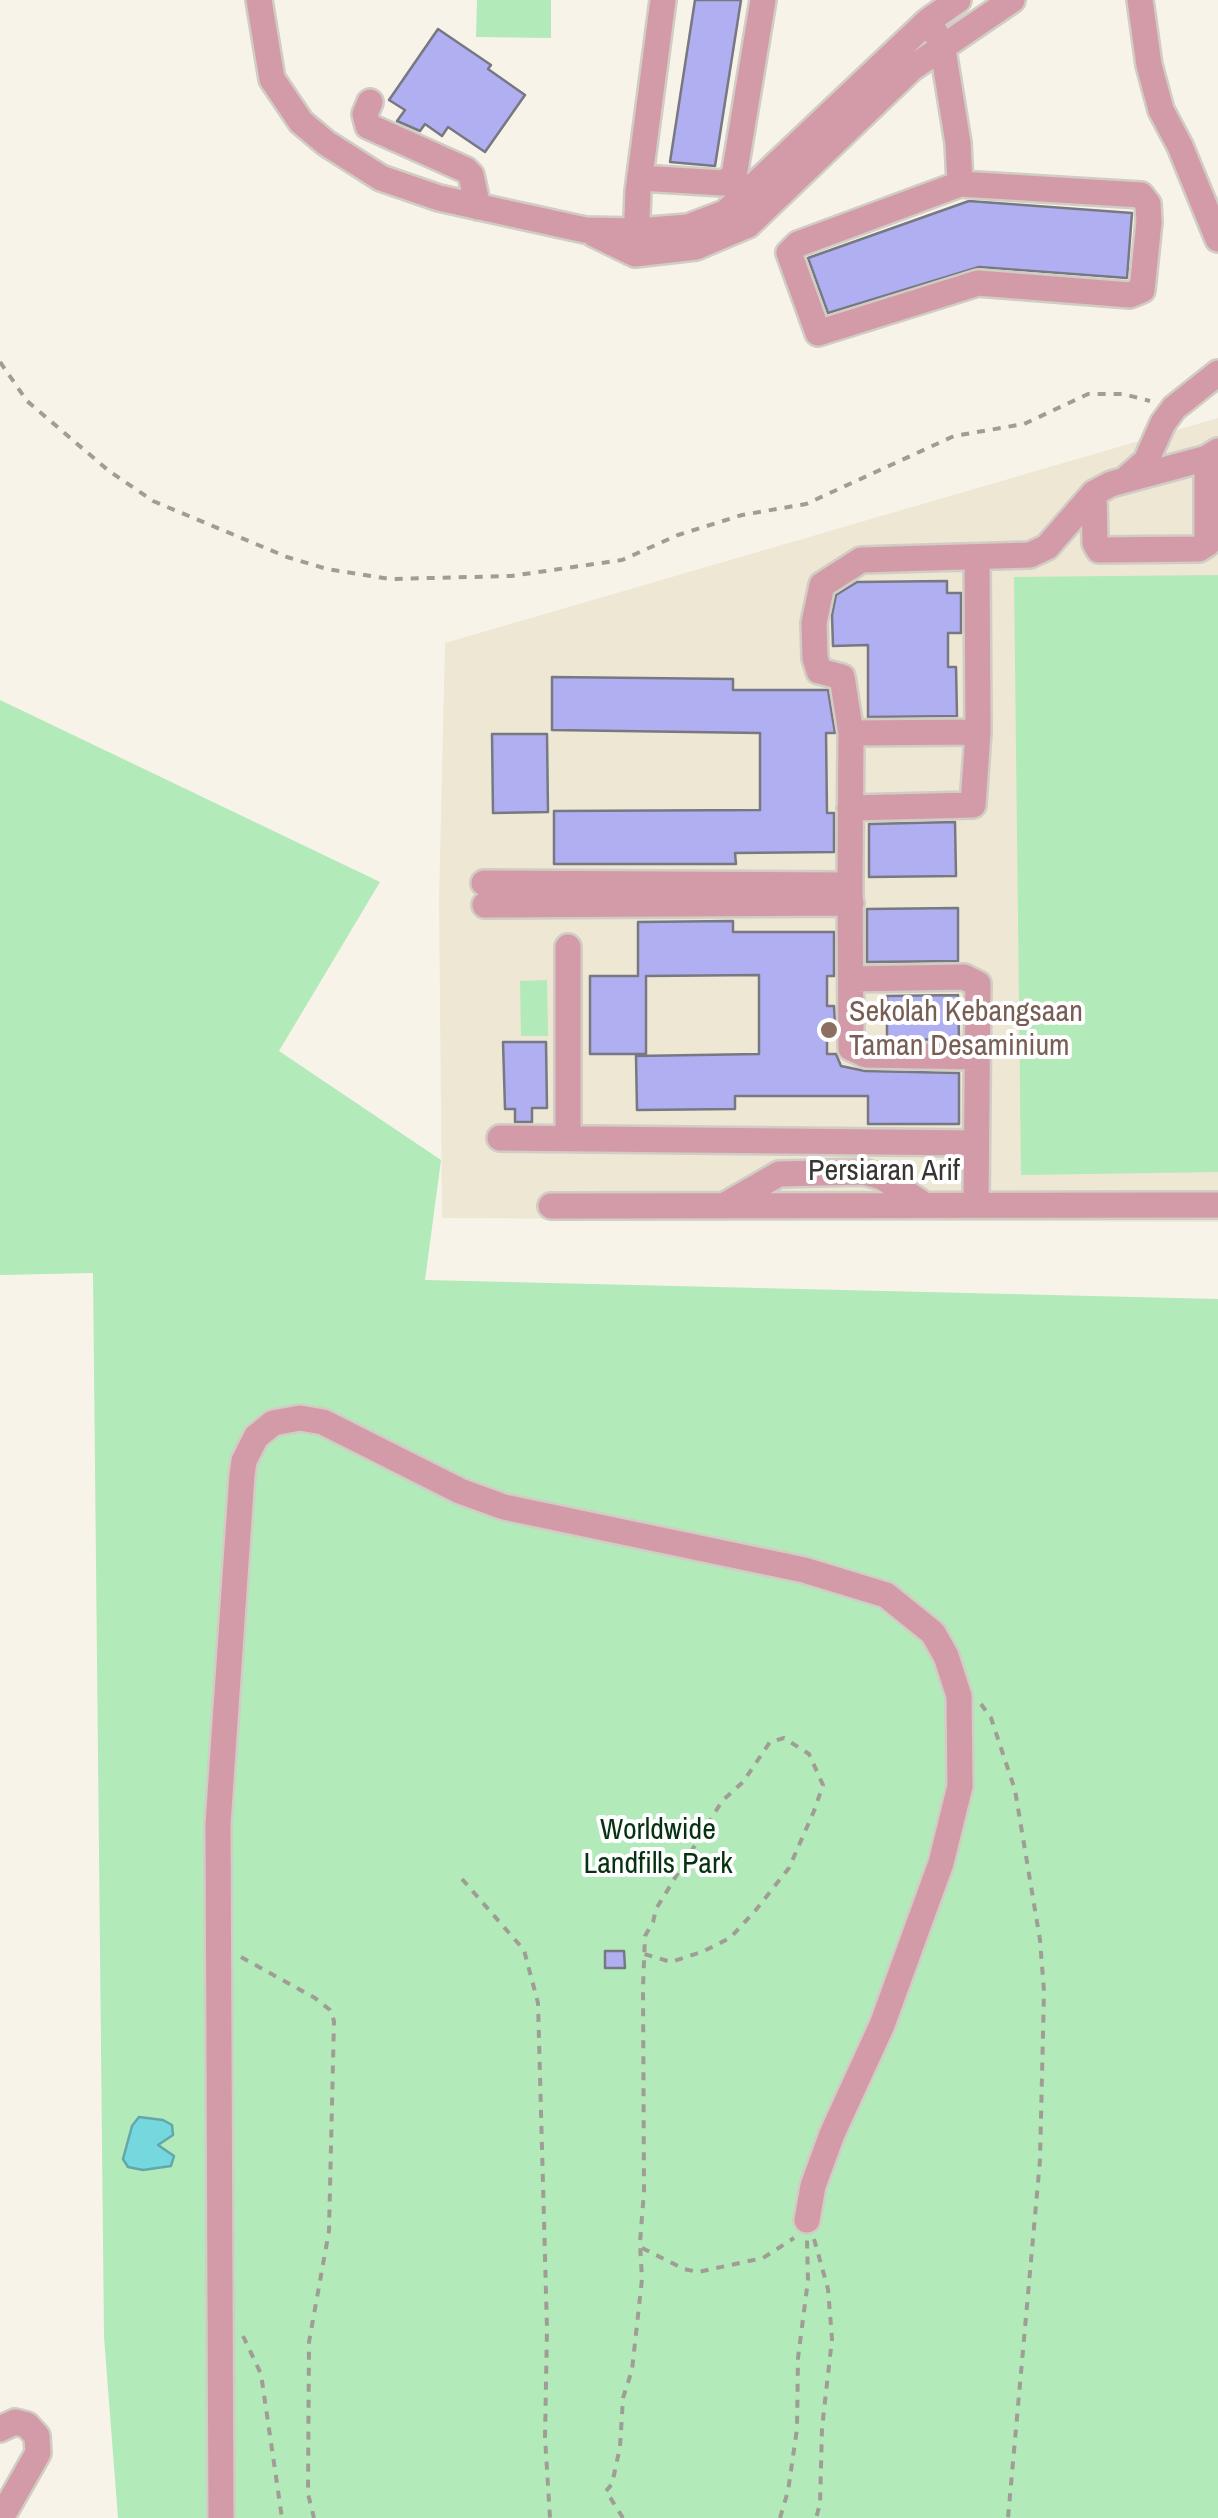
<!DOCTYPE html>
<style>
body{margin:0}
canvas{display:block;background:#f7f3e8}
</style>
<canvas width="1218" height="2518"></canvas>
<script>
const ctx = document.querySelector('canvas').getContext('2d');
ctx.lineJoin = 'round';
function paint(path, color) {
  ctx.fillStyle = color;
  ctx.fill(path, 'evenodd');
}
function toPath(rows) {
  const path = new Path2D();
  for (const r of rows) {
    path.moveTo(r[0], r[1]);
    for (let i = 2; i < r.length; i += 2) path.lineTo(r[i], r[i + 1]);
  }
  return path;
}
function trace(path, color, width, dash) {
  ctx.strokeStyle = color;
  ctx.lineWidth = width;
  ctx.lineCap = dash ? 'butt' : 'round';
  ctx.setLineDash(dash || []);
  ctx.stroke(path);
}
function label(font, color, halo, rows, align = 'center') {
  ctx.font = font + ' "Archivo Narrow",sans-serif';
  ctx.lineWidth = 8;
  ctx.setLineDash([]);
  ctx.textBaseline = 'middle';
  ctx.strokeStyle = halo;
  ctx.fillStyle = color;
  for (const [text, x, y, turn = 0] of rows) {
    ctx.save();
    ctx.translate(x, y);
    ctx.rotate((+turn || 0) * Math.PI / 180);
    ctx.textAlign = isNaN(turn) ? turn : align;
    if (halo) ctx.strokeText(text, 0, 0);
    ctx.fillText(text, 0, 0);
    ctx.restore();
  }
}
paint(toPath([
 [1218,418,1218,1222,442,1218,439,900,445,643]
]), '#ede7d4');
paint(toPath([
 [477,0,551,0,551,38,476,37],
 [1218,575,1218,1172,1021,1175,1014,577],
 [0,700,380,882,279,1051,441,1160,425,1280,1218,1299,1218,2518,118,2518,104,2337,93,1273,0,1275],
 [547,980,548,1036,521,1036,520,981]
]), '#b2eab9');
const water = toPath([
 [139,2117,163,2120,172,2125,173,2135,158,2145,174,2156,171,2166,143,2170,128,2167,123,2159,132,2126,139,2117]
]);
paint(water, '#76d8df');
trace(water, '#63a7ab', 2.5);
const building = toPath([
 [695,0,741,0,715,166,670,162,695,0],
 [438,29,491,65,488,69,525,95,485,152,448,127,442,136,425,124,420,131,397,121,405,110,389,100,438,29],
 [969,201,1132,213,1127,278,979,267,828,313,808,258,969,201],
 [947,581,947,593,961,593,961,633,948,633,948,667,956,667,957,716,868,717,868,645,833,646,832,615,836,595,857,582,947,581],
 [552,677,733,679,733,690,828,690,835,733,826,733,827,813,834,813,834,852,735,853,736,864,554,864,554,811,760,810,760,733,552,730,552,677],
 [492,734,547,734,548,812,493,813,492,734],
 [955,822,956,876,869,877,869,824,955,822],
 [958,908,958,961,867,962,867,909,958,908],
 [733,921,733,932,834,932,834,976,827,976,827,1006,834,1006,835,1024,827,1024,827,1054,836,1054,841,1066,865,1071,959,1073,959,1124,868,1124,868,1096,735,1096,735,1109,637,1110,636,1056,759,1054,759,975,646,976,646,1054,590,1054,590,976,638,976,638,922,733,921],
 [958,995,959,1040,887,1039,887,996,958,995],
 [503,1042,546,1042,547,1108,532,1108,532,1122,515,1122,515,1109,505,1109,503,1042],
 [605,1951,624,1951,625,1968,605,1968,605,1951]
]);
paint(building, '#b0aff1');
trace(building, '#777882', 2.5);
const minor = toPath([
 [259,0,272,79,301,122,326,143,381,178,439,198,585,230,637,231,688,227,725,213,928,21,958,0],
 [1140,0,1149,65,1161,110,1180,146,1218,239],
 [935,32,942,44,958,143,960,184],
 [370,102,365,114,368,126,466,170,471,175,478,207],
 [640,178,723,183,734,176,763,0],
 [960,184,1141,195,1148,204,1149,222,1142,290,1130,295,978,283,818,333,789,253,798,244,960,184],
 [594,234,635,254,696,247,748,225,912,68,1012,0],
 [636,244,638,191,663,0],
 [1128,477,1146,461,1163,423,1174,408,1218,373],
 [1094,493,1095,543,1099,550,1199,549,1207,544,1207,458],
 [851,733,978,732],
 [850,808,973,805,978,732,977,557],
 [484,883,850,885,851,733,842,677,819,671,815,658,814,623,822,585,861,560,1030,555,1047,547,1094,493,1111,484,1207,458,1218,451],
 [850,886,851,1048,866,1055,977,1057],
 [485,905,851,903],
 [568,947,568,1137],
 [852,979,964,977,978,984,976,1204],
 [500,1138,976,1143],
 [725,1205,779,1174,863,1172,882,1177,923,1204],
 [551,1206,1218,1205],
 [0,2429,15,2422,27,2425,37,2436,38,2453,1,2518],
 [221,2518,218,1824,242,1475,244,1461,256,1437,273,1423,300,1418,323,1422,460,1491,504,1507,804,1570,886,1595,933,1633,946,1656,959,1696,960,1786,941,1863,882,2025,832,2134,813,2186,807,2220]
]);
trace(minor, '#d1cdc4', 30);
trace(toPath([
 [0,362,27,401,109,471,153,501,287,557,327,569,390,579,511,576,622,560,678,535,742,515,806,504,954,436,1024,424,1088,394,1123,394,1150,401],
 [981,1704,991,1718,1015,1790,1040,1940,1044,1991,1040,2160,1008,2518],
 [462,1879,524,1950,538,2003,547,2329,545,2437,550,2518],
 [241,1957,315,1998,330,2010,334,2021,329,2231,309,2342,308,2494,314,2518],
 [814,2239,828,2289,832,2339,822,2428,820,2504,816,2518],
 [642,2248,684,2269,698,2272,763,2258,794,2238],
 [243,2336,261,2374,282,2518],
 [623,2518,606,2491,612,2484,620,2447,623,2398,632,2370,642,2279,640,2243,644,2191,643,1987,645,1936,653,1922,656,1909,722,1801,743,1782,770,1742,784,1738,809,1754,823,1785,814,1811,789,1868,755,1911,730,1938,704,1951,671,1962,644,1954],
 [780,2518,788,2491,797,2429,798,2358,808,2280,807,2240]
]), '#a09d95', 4, [8, 8]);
trace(minor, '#d39ba8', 25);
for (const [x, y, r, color] of [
 [829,1030,10,"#8d6e63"]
]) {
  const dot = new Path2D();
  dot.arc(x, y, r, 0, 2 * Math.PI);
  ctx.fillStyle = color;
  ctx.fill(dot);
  trace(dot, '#fff', 4);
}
label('30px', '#785e54', '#fff', [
 ["Sekolah Kebangsaan",849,1013],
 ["Taman Desaminium",849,1047]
], 'left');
label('30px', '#383632', '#fff', [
 ["Persiaran Arif",884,1172]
]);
label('30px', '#063212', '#fff', [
 ["Worldwide",658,1831],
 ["Landfills Park",658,1865]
]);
</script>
